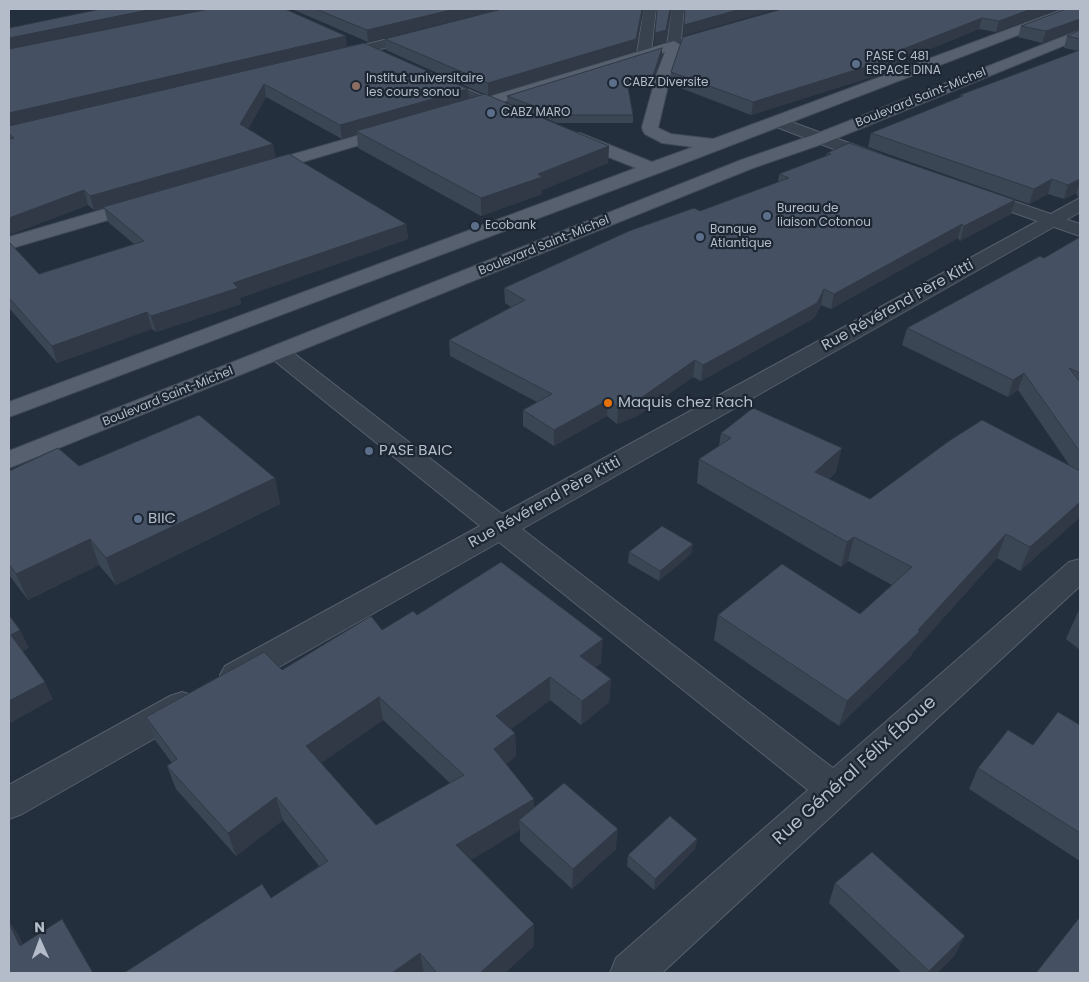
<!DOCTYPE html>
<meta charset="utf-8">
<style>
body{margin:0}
#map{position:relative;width:1089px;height:982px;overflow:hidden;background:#242f3e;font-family:Poppins,sans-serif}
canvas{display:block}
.frame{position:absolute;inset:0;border:10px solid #b4bcc9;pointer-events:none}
.north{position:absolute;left:15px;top:917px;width:50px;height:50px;-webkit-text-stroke:4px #1d2633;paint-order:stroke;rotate:358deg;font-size:14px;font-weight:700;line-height:20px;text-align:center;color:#b4bcc9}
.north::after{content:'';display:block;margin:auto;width:18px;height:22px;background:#b4bcc9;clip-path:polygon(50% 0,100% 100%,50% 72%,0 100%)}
</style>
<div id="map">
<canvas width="1089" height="982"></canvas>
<div class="frame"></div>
<div class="north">N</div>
</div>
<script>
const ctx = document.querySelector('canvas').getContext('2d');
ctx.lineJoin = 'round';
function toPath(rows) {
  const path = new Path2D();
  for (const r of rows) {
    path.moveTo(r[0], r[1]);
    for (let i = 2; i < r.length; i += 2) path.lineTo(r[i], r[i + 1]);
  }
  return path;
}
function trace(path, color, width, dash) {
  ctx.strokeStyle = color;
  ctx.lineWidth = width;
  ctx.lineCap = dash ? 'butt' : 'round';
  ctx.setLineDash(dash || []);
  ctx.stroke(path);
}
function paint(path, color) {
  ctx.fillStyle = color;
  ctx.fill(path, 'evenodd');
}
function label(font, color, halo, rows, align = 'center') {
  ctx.font = font + ' Poppins,sans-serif';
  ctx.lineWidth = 4.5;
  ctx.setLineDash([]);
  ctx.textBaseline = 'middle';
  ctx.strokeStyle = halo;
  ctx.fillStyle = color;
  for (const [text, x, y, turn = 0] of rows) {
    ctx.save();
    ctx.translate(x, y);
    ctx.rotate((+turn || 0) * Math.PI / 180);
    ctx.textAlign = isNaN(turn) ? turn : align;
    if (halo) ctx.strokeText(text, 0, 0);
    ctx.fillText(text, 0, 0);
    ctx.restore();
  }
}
const minor = toPath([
 [644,9,656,9,651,53,644,57,637,53,644,9],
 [672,9,684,9,681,39,717,29,724,33,722,36,679,48,669,48,667,45,672,9],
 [420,31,427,35,425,38,336,60,329,56,331,53,420,31],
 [434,75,492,100,495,103,487,108,482,106,429,82,427,79,434,75],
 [1080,198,1080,212,522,529,833,768,1069,562,1080,559,1080,586,662,973,610,973,616,958,808,790,499,542,249,684,237,688,225,684,220,675,225,666,480,526,271,358,267,353,271,348,279,346,287,348,502,514,1080,198],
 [182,692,194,696,199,706,194,716,22,814,9,819,9,785,170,696,182,692]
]);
const tertiary = toPath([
 [775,116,882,155,885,159,882,163,876,164,870,163,769,124,767,121,775,116],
 [978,189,1080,224,1080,236,972,198,969,194,972,190,978,189]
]);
const primary = toPath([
 [1063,9,1080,9,1078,12,664,171,9,417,9,402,636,168,568,141,566,137,568,133,580,133,652,162,693,147,662,143,645,134,643,131,642,127,657,73,665,52,467,113,455,113,453,110,455,107,674,41,681,45,671,73,658,128,671,134,713,139,1063,9],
 [1080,30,1080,39,825,143,753,168,9,468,9,451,741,160,813,135,1080,30],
 [394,125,400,127,402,130,400,133,262,174,256,173,253,169,256,165,394,125],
 [142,198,149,200,151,204,149,208,9,249,9,237,142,198]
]);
trace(minor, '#565f6c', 2);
trace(tertiary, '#565f6c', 2);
trace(primary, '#414a57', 2);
paint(minor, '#38414e');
paint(tertiary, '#38414e');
paint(primary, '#56606e');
paint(toPath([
 [292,9,500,9,368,42],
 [502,9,644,9,635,51,489,96,609,146,608,163,542,190,542,194,481,216,358,148,357,134,342,139,266,97,248,129,276,157,406,224,408,239,240,298,241,304,156,332,152,329,57,363,9,308,9,242,39,274,134,244,108,222,104,208,94,210,88,205,9,235,9,28,347,47,468,89,468,99,484,94,386,50,385,39],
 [782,9,1058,9,996,32,979,29,896,63,894,70,751,115,670,84,671,72],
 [1080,9,1080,29,1042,43,1018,37,1021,26],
 [1080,30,1080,197,1078,197,1076,193,1064,199,1048,194,1029,204,868,147,871,133,959,98,960,95,1078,51,1064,48,1067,36],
 [662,55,652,84,627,83,633,115,633,123,557,123,508,103,507,96],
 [827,153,1015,200,1011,214,960,241,958,238,831,309,821,305,814,318,701,381,693,377,637,416,617,424,607,416,554,446,523,426,523,410,537,402,450,356,449,340,511,307,505,303,504,288,700,211,778,183,779,174,826,156],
 [1080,237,1080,517,1020,571,997,558,913,652,911,656,839,726,714,640,718,615,860,614,892,585,848,561,841,567,697,483,699,459,719,446,721,433,836,472,829,479,870,499,1070,466,1018,390,1008,397,902,345,907,328,1044,258],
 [79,466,275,478,280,504,116,585,99,565,28,600,9,575,9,471],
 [693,544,691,554,659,581,628,563,629,552],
 [1080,611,1080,650,1066,639,1078,612],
 [417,615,601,663,595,667,611,679,609,702,581,725,550,700,511,729,515,733,516,756,506,764,534,808,616,849,572,889,520,841,520,830,471,860,534,924,534,946,505,973,124,973,271,898,319,866,283,820,236,856,176,789,167,766,172,763,155,740,146,717,282,670,382,630],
 [383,720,450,783,376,825,321,763],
 [1080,725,1080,861,969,789,978,768],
 [697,839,695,849,654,890,627,866,628,855],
 [835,883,955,955,937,973,902,973,829,903]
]), '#3b4654');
paint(toPath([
 [153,9,211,9,9,50,9,38],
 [455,9,500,9,368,42,367,30],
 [642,9,644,9,635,51,488,96,488,83],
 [670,9,672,9,666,42,654,45,655,33],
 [741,9,778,9,683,36,684,25],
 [1031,9,1058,9,996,32,999,21],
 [982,18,979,29,896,63,894,70,751,115,753,102,888,55],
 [1080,19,1080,29,1042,43,1046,31],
 [346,36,347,47,9,127,9,113],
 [662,48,662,55,652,84,653,76],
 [264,84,266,97,243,137,240,124],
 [468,89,469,102,356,131,357,134,342,139,340,125],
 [273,144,276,158,94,210,90,196],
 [609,146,608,163,542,190,542,194,481,216,481,198],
 [1052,179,1048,194,1029,204,1034,189],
 [1080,179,1080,182,1076,193,1064,199,1068,185],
 [84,190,88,205,9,235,9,218],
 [1015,200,1011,214,960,241,964,226],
 [406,224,408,239,240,298,241,304,156,332,151,316,233,283],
 [962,224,958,238,831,309,834,294],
 [824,289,821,305,814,318,701,381,703,365],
 [147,312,152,329,57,363,52,346],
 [695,360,693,377,637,416,617,424,618,408],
 [1024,373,1018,390,1008,397,1013,380],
 [608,400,607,416,554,446,554,430],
 [842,448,836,472,810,496,815,472],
 [275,478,280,504,116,585,106,558],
 [1080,502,1080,517,1020,571,1030,547],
 [1006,534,997,558,913,652,911,656,839,726,847,701,918,630],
 [854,537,848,561,841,567,847,542],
 [90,539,99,565,28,600,16,574],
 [693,544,691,554,659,581,660,571],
 [20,630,29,648,20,653,11,635],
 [603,639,601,663,579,679,580,656],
 [550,677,550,700,497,740,496,716],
 [611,679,609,702,581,725,582,701],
 [45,682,53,699,9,724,9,701],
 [379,697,383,720,312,769,306,746],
 [515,733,516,756,495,772,494,749],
 [276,797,283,820,236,856,228,833],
 [534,799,534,822,519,820,520,830,458,868,456,845],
 [618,829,616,849,572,889,573,869],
 [697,839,695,849,654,890,655,879],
 [9,920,18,934,34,967,20,946,9,923],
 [534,924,534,946,505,973,480,973],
 [965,936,955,955,937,973,928,973,929,971],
 [420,953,424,973,392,973]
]), '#303945');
const building = toPath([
 [101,9,153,9,9,38,9,28,101,9],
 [209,9,285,9,346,36,9,113,9,49,209,9],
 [316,9,455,9,367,30,316,9],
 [502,9,642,9,636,39,488,83,385,39,502,9],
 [657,9,670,9,666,30,655,33,657,9],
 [685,9,741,9,684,25,685,9],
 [782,9,1031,9,999,21,982,18,888,55,897,57,753,102,671,72,683,37,782,9],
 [1066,9,1080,9,1080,19,1046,31,1021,26,1066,9],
 [1080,30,1080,39,1067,36,1080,30],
 [364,43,468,89,340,125,264,84,240,124,273,144,90,196,84,190,9,218,9,139,14,138,9,134,9,126,364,43],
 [662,48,653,76,626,76,633,115,558,115,507,96,662,48],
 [1080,50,1080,179,1068,185,1052,179,1034,189,871,133,963,96,960,95,1080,50],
 [485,94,609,146,538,174,542,177,481,198,356,131,485,94],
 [849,143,1015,200,964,226,962,224,834,294,824,289,817,303,703,365,695,360,638,400,618,408,608,400,554,430,523,410,552,394,449,340,525,300,504,288,629,231,694,208,700,211,789,178,779,174,831,154,827,153,849,143],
 [289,154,406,224,233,283,238,288,151,316,147,312,52,346,9,298,9,242,39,274,144,241,103,207,289,154],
 [1080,237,1080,373,1069,368,1080,382,1080,452,1024,373,1013,380,907,328,1040,256,1044,258,1080,237],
 [753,408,842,448,815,472,870,499,949,441,982,420,1080,471,1080,502,1030,547,1006,534,918,630,920,631,847,701,718,615,782,564,860,614,912,567,854,537,847,542,699,459,731,438,721,433,753,408],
 [199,415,275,478,106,558,90,539,16,574,9,564,9,471,58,448,79,466,199,415],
 [662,526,693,544,660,571,629,552,662,526],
 [501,562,603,639,580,656,611,679,582,701,550,677,496,716,515,733,494,749,534,799,456,845,534,924,480,973,437,973,420,953,392,973,124,973,262,884,271,898,328,861,276,797,228,833,167,766,177,759,146,717,264,652,282,670,371,616,382,630,413,611,417,615,501,562],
 [379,697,464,775,376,825,306,746,379,697],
 [9,615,20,630,11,635,45,682,9,701,9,615],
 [1058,712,1080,725,1080,833,978,768,1008,730,1033,745,1058,712],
 [564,783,618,829,573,869,519,820,564,783],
 [670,816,697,839,655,879,628,855,670,816],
 [872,852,965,936,929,971,835,883,872,852],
 [1080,917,1080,973,1036,973,1080,917],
 [62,919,93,973,9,973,9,923,20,946,62,919]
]);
paint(building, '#455162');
trace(building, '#303945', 1);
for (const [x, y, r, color] of [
 [856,64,5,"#5c6f8a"],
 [613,83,5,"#5c6f8a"],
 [356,86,5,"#8d6e63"],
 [491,113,5,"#5c6f8a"],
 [767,216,5,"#5c6f8a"],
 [475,226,5,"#5c6f8a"],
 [700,237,5,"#5c6f8a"],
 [608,403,5,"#e8710a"],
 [369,451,5,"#5c6f8a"],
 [138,519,5,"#5c6f8a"]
]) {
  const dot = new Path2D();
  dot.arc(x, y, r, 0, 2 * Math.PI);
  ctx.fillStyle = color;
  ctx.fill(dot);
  trace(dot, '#1d2633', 2);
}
label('12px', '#b4bcc9', '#1d2633', [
 ["PASE C 481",866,57],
 ["ESPACE DINA",866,71],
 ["Institut universitaire",366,79],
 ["les cours sonou",366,93],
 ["CABZ Diversite",623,83],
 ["CABZ MARO",501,113],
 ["Bureau de",777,209],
 ["liaison Cotonou",777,223],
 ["Ecobank",485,226],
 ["Banque",710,230],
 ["Atlantique",710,244]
], 'left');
label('12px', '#b4bcc9', '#1d2633', [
 ["Boulevard Saint-Michel",921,98,-22],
 ["Boulevard Saint-Michel",544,246,-22],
 ["Boulevard Saint-Michel",168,397,-22]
]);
label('15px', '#b4bcc9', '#1d2633', [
 ["Rue Révérend Père Kitti",898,306,-29],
 ["Rue Révérend Père Kitti",545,503,-29]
]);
label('15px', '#b4bcc9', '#1d2633', [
 ["Maquis chez Rach",618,403],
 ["PASE BAIC",379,451],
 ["BIIC",148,519]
], 'left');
label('18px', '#b4bcc9', '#1d2633', [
 ["Rue Général Félix Éboue",855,771,-42]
]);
</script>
